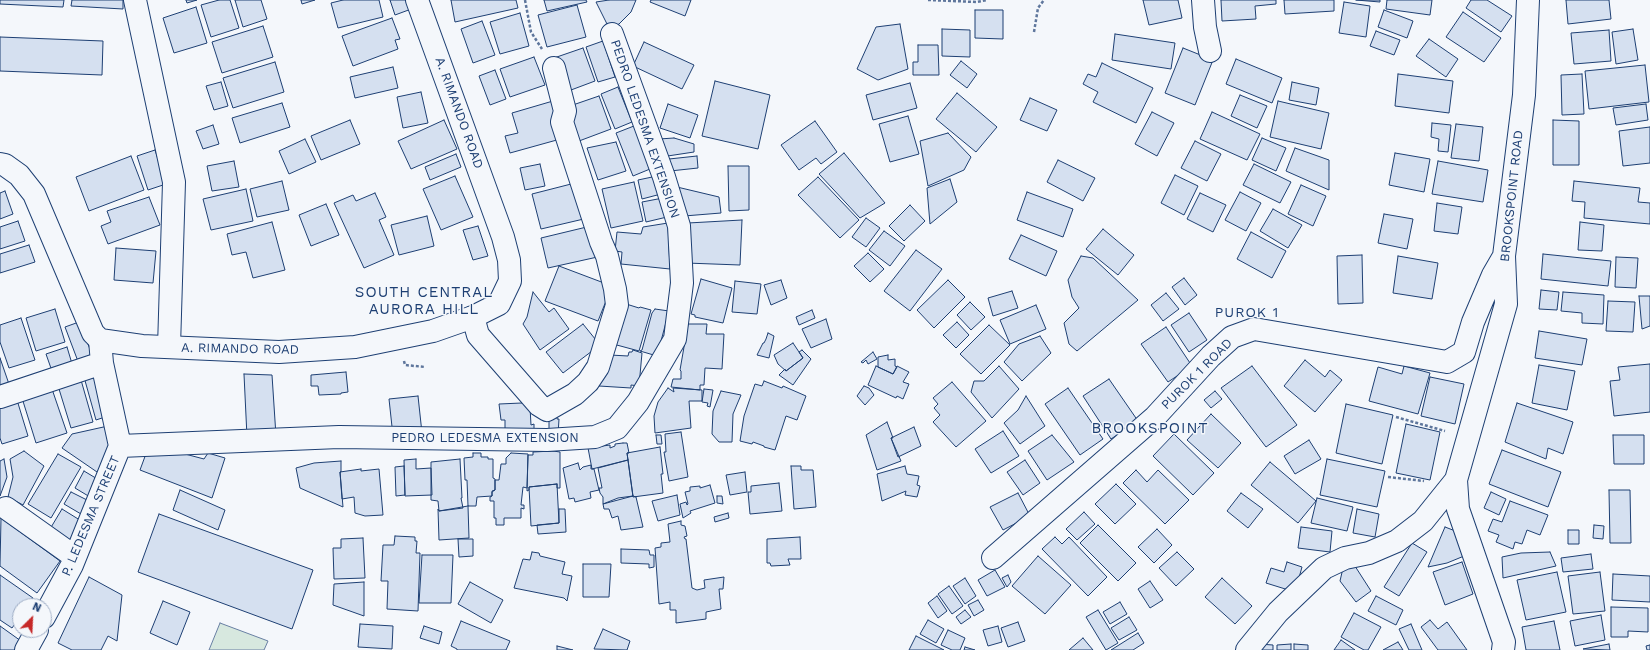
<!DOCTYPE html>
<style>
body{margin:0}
#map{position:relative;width:1650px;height:650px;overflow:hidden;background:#f4f7fb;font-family:"Work Sans",sans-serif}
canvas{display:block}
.north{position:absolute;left:12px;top:598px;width:40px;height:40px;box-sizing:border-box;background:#f4f7fb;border:1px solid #9eadc5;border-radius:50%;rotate:24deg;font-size:11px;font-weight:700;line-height:16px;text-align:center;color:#1d3f73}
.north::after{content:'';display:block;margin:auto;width:14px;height:18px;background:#c62828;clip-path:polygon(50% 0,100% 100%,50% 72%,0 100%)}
</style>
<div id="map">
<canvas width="1650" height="650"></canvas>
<div class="north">N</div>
</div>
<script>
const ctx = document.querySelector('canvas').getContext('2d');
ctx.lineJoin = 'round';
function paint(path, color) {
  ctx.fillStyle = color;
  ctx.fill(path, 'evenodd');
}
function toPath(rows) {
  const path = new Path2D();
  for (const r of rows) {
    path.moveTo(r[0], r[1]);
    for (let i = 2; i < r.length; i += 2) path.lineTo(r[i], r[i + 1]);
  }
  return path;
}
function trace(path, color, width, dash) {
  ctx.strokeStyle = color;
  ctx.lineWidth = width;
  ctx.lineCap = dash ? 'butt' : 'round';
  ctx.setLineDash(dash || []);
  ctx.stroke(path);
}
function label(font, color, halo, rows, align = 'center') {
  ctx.font = font + ' "Work Sans",sans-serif';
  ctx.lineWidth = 3;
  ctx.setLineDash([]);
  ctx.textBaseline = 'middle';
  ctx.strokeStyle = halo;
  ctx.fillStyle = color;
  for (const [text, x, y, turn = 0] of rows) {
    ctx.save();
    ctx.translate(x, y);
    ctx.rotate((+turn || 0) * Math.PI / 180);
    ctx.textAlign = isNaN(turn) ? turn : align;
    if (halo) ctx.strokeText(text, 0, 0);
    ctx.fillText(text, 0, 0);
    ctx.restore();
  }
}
const green = toPath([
 [220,623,268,641,264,650,209,650,220,623]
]);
paint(green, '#d7e8df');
trace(green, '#687fa3', 1);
const building = toPath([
 [0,0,64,0,63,7,0,4,0,0],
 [72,0,123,0,123,9,71,6,72,0],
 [186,0,197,0,187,3,186,0],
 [219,0,230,0,239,28,211,37,201,5,219,0],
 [235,0,261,0,267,19,243,27,235,0],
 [301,0,315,0,302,4,301,0],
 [343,0,379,0,383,17,338,28,331,3,343,0],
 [390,0,411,0,414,8,395,15,390,0],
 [451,0,516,0,518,8,455,22,451,0],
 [544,0,586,0,587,2,547,11,544,0],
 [609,0,636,0,631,12,619,24,609,28,596,2,609,0],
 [651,0,691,0,685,16,650,2,651,0],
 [1143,0,1178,0,1182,18,1149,25,1143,0],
 [1221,0,1276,0,1276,4,1255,6,1256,19,1222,21,1221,0],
 [1284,0,1334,0,1334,11,1285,14,1284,0],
 [1356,0,1380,0,1380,2,1356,0],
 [1387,0,1432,0,1430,15,1386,9,1387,0],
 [1471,0,1487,0,1512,16,1501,32,1466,8,1471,0],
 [1566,0,1609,0,1611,19,1568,24,1566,0],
 [1344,2,1370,6,1366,37,1339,33,1344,2],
 [577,5,586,37,547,47,538,15,577,5],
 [196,7,207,43,174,53,163,18,196,7],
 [975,10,1003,10,1003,39,975,38,975,10],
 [1384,10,1413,21,1407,38,1378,27,1384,10],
 [1463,12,1501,38,1484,62,1446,37,1463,12],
 [520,13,529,46,500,54,490,22,520,13],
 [392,18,400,39,395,40,398,49,353,66,342,36,392,18],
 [482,21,495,55,473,63,461,29,482,21],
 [900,24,908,69,878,80,857,69,876,27,900,24],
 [263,26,273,57,222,73,212,42,263,26],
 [942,29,970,30,970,57,942,56,942,29],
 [1633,29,1638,60,1616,64,1612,32,1633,29],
 [1609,30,1611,61,1574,64,1571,33,1609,30],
 [1376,31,1400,40,1394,55,1370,46,1376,31],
 [1115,34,1175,43,1171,69,1112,60,1115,34],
 [0,37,103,41,102,75,0,71,0,37],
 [1429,39,1458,59,1446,77,1416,56,1429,39],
 [603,41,615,77,598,82,586,47,603,41],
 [644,42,694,65,682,89,633,66,644,42],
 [918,45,938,45,939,75,913,75,913,62,918,62,918,45],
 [583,48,595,81,563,93,551,59,583,48],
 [1183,48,1213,60,1195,105,1165,93,1183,48],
 [534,57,545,85,510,97,500,69,534,57],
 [1236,59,1282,78,1272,103,1226,84,1236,59],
 [961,61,977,74,967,88,950,75,961,61],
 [275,62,284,92,233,108,223,78,275,62],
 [1102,63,1153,88,1136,123,1093,102,1098,92,1083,84,1088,74,1096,77,1102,63],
 [1645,65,1649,102,1589,109,1585,71,1645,65],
 [393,67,398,88,355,98,350,77,393,67],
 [495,70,506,99,490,105,479,76,495,70],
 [1398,74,1453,81,1449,113,1395,106,1398,74],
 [1582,74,1584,114,1562,115,1561,75,1582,74],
 [715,81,770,95,758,149,702,136,715,81],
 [221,82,228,106,214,110,206,86,221,82],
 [1292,82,1319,88,1316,105,1289,100,1292,82],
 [910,83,917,108,873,120,866,95,910,83],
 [618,87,632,122,615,129,601,94,618,87],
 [421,92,428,123,403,128,397,97,421,92],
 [957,93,997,127,976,152,936,119,957,93],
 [1240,95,1267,106,1257,128,1231,116,1240,95],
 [599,96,611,129,579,141,567,107,599,96],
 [1030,98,1057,110,1047,131,1020,120,1030,98],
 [553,101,564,138,510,153,505,136,518,133,512,113,553,101],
 [1278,101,1329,113,1321,149,1270,137,1278,101],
 [282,103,290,127,240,143,232,118,282,103],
 [668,104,698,115,690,138,660,128,668,104],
 [1646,104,1648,120,1616,125,1613,108,1646,104],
 [1152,112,1174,123,1157,156,1135,144,1152,112],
 [1212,112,1260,134,1247,160,1200,139,1212,112],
 [908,116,919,154,890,162,879,124,908,116],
 [350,120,360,144,321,160,311,136,350,120],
 [444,120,457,149,411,169,398,141,444,120],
 [1553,120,1579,121,1579,165,1553,165,1553,120],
 [815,121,837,152,821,164,816,158,799,170,781,145,815,121],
 [1432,123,1451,125,1448,152,1438,151,1439,139,1431,137,1432,123],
 [1456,124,1483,127,1479,161,1451,158,1456,124],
 [213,125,219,144,203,149,196,131,213,125],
 [634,126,650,169,633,176,616,133,634,126],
 [1650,127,1650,163,1623,166,1619,131,1650,127],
 [948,133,971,157,964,170,928,186,920,141,948,133],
 [674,138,694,144,694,152,661,157,659,139,674,138],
 [1262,138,1286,148,1276,171,1252,160,1262,138],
 [305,139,316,162,289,174,279,151,305,139],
 [1195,141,1221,154,1207,181,1181,168,1195,141],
 [616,142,626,171,598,180,587,148,616,142],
 [1295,148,1329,160,1329,190,1286,171,1295,148],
 [155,150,166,184,148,190,137,156,155,150],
 [844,153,885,203,860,218,819,174,844,153],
 [1395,153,1430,159,1424,192,1389,185,1395,153],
 [456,154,461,167,430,180,425,167,456,154],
 [131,156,144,190,89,211,76,177,131,156],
 [697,156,698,168,670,171,669,159,697,156],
 [1058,160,1095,178,1083,201,1047,182,1058,160],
 [234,161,239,187,212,191,207,166,234,161],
 [1438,161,1488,170,1483,202,1432,194,1438,161],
 [540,164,545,186,525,190,520,168,540,164],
 [1254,164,1291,182,1280,203,1243,185,1254,164],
 [728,166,749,166,749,210,729,211,728,166],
 [1175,175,1198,186,1184,215,1161,203,1175,175],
 [455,176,473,217,441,230,423,189,455,176],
 [657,176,661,194,642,199,638,180,657,176],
 [818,177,859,220,840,238,798,195,818,177],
 [950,179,957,202,930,224,927,188,950,179],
 [282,181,289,210,257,217,250,189,282,181],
 [1574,181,1640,188,1638,202,1650,203,1650,224,1584,218,1585,202,1572,201,1574,181],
 [579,182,588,218,541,229,532,194,579,182],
 [634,182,643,221,611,228,602,189,634,182],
 [1301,185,1326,196,1313,226,1288,214,1301,185],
 [677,187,719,197,721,213,684,216,677,187],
 [246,189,253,221,211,230,203,199,246,189],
 [5,191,13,214,0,219,0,193,5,191],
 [1027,192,1073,209,1063,237,1017,220,1027,192],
 [1240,192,1261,203,1246,231,1225,220,1240,192],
 [375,193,386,217,379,220,394,255,364,268,334,203,353,195,356,201,375,193],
 [1200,193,1226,205,1213,232,1187,219,1200,193],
 [149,197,160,225,108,244,101,226,111,222,107,211,149,197],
 [663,198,667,217,646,222,642,202,663,198],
 [1437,203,1462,207,1458,234,1434,231,1437,203],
 [326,204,339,235,311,246,299,215,326,204],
 [910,205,925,221,904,241,889,226,910,205],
 [1273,209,1302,225,1288,248,1260,231,1273,209],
 [1384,214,1413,219,1407,249,1378,243,1384,214],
 [427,216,434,246,399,255,391,225,427,216],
 [866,218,880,228,866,247,852,237,866,218],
 [742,220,740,265,686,263,688,223,742,220],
 [18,221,25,241,0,249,0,227,18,221],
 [272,222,285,270,253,278,246,252,232,255,227,234,272,222],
 [1580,222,1604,225,1602,251,1578,250,1580,222],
 [668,223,670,269,621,264,622,252,615,251,617,232,641,234,643,227,668,223],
 [595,225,602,256,548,268,541,238,595,225],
 [478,226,488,256,473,260,463,230,478,226],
 [1103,229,1134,255,1118,275,1086,249,1103,229],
 [884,231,905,246,890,266,869,250,884,231],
 [1251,232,1286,251,1272,278,1237,259,1251,232],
 [1021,235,1057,251,1046,276,1009,259,1021,235],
 [29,245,35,262,0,273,0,254,29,245],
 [116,248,156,251,153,283,114,280,116,248],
 [916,250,942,269,910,311,884,291,916,250],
 [868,253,884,269,870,282,854,266,868,253],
 [1543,254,1611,261,1608,286,1541,279,1543,254],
 [1362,255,1363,303,1338,304,1337,256,1362,255],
 [1081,256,1093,258,1138,300,1077,351,1069,344,1064,323,1079,308,1072,297,1068,280,1081,256],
 [1398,256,1438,263,1432,299,1393,293,1398,256],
 [1616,257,1638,258,1636,288,1615,287,1616,257],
 [559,266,612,286,598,321,545,301,559,266],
 [1184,278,1197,295,1185,305,1172,287,1184,278],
 [701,279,732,288,723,323,695,317,695,315,691,314,701,279],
 [781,280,787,298,771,305,764,285,781,280],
 [948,280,965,297,934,328,917,310,948,280],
 [735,281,761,284,757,314,732,312,735,281],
 [1541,290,1559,292,1557,310,1539,309,1541,290],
 [1012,291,1018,308,993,316,988,298,1012,291],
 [533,292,549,312,554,308,569,329,540,350,523,324,527,317,533,292],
 [1563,292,1604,295,1603,324,1582,323,1582,313,1561,311,1563,292],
 [1166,293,1179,309,1163,321,1151,305,1166,293],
 [1639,296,1650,296,1650,326,1642,329,1639,296],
 [1608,301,1635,302,1633,332,1606,331,1608,301],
 [970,302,985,317,971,330,957,315,970,302],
 [623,303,639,308,640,307,651,310,639,351,613,344,623,303],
 [1036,305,1046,329,1010,344,1000,320,1036,305],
 [55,309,65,342,36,351,26,318,55,309],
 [655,309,669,311,657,356,640,351,642,350,652,313,655,309],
 [812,310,815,318,799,325,796,317,812,310],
 [1189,313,1207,340,1189,352,1171,325,1189,313],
 [21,318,35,360,9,368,0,342,0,325,21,318],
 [826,319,832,339,811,348,802,329,826,319],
 [79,322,94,359,79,364,65,327,79,322],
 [957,322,969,335,956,348,943,335,957,322],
 [583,324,600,345,563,373,546,352,583,324],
 [688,324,707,324,706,334,724,334,722,369,705,368,704,385,700,385,700,390,671,387,673,379,681,379,681,371,680,370,688,324],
 [989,325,1010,345,981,374,960,354,989,325],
 [1166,327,1192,366,1168,382,1141,344,1166,327],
 [1539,331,1587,339,1582,365,1535,358,1539,331],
 [768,333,774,336,769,358,757,355,763,343,764,343,766,339,768,333],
 [1040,336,1051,353,1022,381,1004,362,1019,344,1040,336],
 [793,343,803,358,786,371,778,364,774,355,793,343],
 [67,347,73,367,53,374,46,354,67,347],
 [633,350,642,353,639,386,631,385,631,388,599,386,599,371,610,355,628,356,629,352,632,352,633,350],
 [802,350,811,359,793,385,779,375,785,369,786,371,803,358,799,352,802,350],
 [873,352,877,359,868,364,866,360,863,363,861,362,873,352],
 [888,355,888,360,895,359,895,366,897,367,893,374,878,367,878,357,888,355],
 [0,358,10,387,0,390,0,358],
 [1305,360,1325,377,1330,370,1342,380,1315,412,1284,386,1305,360],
 [1650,364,1650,412,1614,416,1610,381,1620,380,1618,367,1650,364],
 [1539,365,1575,371,1567,410,1532,403,1539,365],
 [876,366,893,374,897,366,909,372,903,382,909,384,903,399,897,396,896,398,868,385,876,366],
 [999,366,1019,389,992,418,971,392,974,381,984,381,999,366],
 [1252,366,1297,425,1266,447,1221,388,1252,366],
 [1404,366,1430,373,1418,414,1369,401,1378,367,1402,374,1404,366],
 [346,372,348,392,341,393,341,394,319,395,318,386,311,386,311,375,346,372],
 [96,373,108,416,96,420,84,377,96,373],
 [244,374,272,375,276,436,247,437,244,374],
 [1430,377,1464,384,1455,424,1421,416,1430,377],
 [1109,379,1138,421,1111,439,1083,396,1109,379],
 [81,380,93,422,71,428,59,389,81,380],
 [764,381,782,388,783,386,806,396,797,420,786,416,775,450,764,447,764,446,753,442,752,444,740,441,744,416,755,384,762,386,764,381],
 [952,382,986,421,956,447,933,422,940,415,934,408,938,404,933,398,952,382],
 [864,386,869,388,874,395,865,405,857,396,864,386],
 [668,388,674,392,673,388,702,390,702,401,689,401,691,428,655,433,654,416,658,402,668,388],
 [1068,388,1103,439,1080,455,1045,404,1068,388],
 [52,389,67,433,36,443,22,398,52,389],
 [704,389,713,390,710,407,707,406,708,403,702,402,704,389],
 [721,391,741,395,733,414,732,442,719,442,712,434,713,411,721,391],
 [1215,391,1222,399,1211,408,1204,400,1215,391],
 [418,396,422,433,393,436,389,399,418,396],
 [1026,396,1045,426,1020,444,1004,423,1018,410,1026,396],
 [17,400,28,436,2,444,0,438,0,404,17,400],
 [522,403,530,407,531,425,534,424,534,437,505,436,505,420,501,420,499,404,522,403],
 [1517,403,1573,422,1563,454,1548,448,1546,459,1505,442,1517,403],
 [1346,404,1393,415,1382,464,1336,453,1346,404],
 [557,413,557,419,559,419,558,435,549,433,549,419,557,413],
 [1211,414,1241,443,1218,468,1187,440,1211,414],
 [887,422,893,438,891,438,901,461,877,470,866,435,887,422],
 [1406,424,1440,432,1430,480,1396,473,1406,424],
 [108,426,112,451,97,472,62,448,72,434,108,426],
 [914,427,921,446,898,457,891,438,914,427],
 [1003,431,1019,456,991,473,975,449,1003,431],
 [681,432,688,477,669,481,664,452,666,452,665,434,681,432],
 [1174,434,1214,473,1193,495,1153,456,1174,434],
 [656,435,661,435,662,444,657,444,656,435],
 [1052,435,1074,462,1047,480,1028,451,1052,435],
 [1613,435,1644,435,1644,464,1614,464,1613,435],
 [1309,440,1321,459,1295,474,1284,456,1309,440],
 [623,443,627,443,629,453,627,453,628,460,592,469,588,448,610,445,610,448,615,446,615,444,623,443],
 [660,447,663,474,661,474,663,493,633,497,627,453,660,447],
 [166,449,204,459,208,453,225,458,212,498,140,470,147,451,166,449],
 [1502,450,1561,472,1548,507,1489,484,1502,450],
 [24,451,44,466,23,505,8,497,13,477,10,459,24,451],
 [553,451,560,452,560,488,557,488,557,484,529,487,529,490,527,491,528,455,533,455,533,452,553,451],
 [473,453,481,453,481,457,488,457,488,459,493,459,493,478,495,479,495,490,492,491,492,496,477,497,476,506,468,506,467,480,465,480,464,458,473,457,473,453],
 [511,453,528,454,527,488,523,487,521,505,524,505,524,509,521,508,521,518,504,518,504,525,496,525,496,518,494,518,494,501,490,501,490,497,492,496,492,492,495,490,495,480,499,480,501,464,506,464,506,458,511,453],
 [58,454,81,467,51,518,28,504,58,454],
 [4,459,7,477,0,496,0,461,4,459],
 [416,459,416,469,431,468,432,495,405,496,404,460,416,459],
 [460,459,462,498,461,498,463,508,439,511,438,501,431,500,431,462,460,459],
 [1327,459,1385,471,1377,507,1320,495,1327,459],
 [628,460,633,496,618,498,603,504,603,497,600,493,599,488,602,488,598,468,628,460],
 [1025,460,1040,483,1023,495,1007,472,1025,460],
 [341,461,341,472,340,472,343,507,300,488,296,468,314,463,341,461],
 [1270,462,1316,501,1298,523,1251,485,1270,462],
 [578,463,580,470,583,467,591,465,591,469,594,469,599,490,590,492,591,498,575,502,574,498,569,499,563,468,578,463],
 [404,466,405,495,396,496,395,467,404,466],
 [791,466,801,466,801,470,813,470,816,507,794,509,791,466],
 [905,466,907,474,919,476,917,485,920,486,917,497,905,495,906,491,882,501,877,474,905,466],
 [361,469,361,471,379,469,383,515,365,516,355,513,354,497,342,499,340,472,361,469],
 [1136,470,1147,482,1158,470,1189,500,1165,524,1123,483,1136,470],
 [84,471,99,480,90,497,75,488,84,471],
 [745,472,747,492,730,495,726,475,745,472],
 [779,483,782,511,750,514,748,492,751,492,751,486,779,483],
 [557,484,559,523,531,526,529,487,557,484],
 [1116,484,1136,504,1115,524,1095,504,1116,484],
 [710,485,715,503,690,511,691,513,683,518,680,504,686,502,687,505,688,504,685,492,690,491,690,487,700,486,700,488,710,485],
 [180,490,225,510,218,530,173,510,180,490],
 [1609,490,1630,490,1631,543,1610,543,1609,490],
 [71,492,89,501,81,514,64,504,71,492],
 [1491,492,1506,499,1499,515,1484,508,1491,492],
 [1018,493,1030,516,1003,530,990,507,1018,493],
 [1241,493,1263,509,1248,528,1227,511,1241,493],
 [677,495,680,515,658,521,652,501,677,495],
 [633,496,636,497,643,527,621,530,618,516,612,518,609,509,604,509,603,504,633,496],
 [717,496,722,496,723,504,717,503,717,496],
 [1317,498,1353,507,1347,531,1311,523,1317,498],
 [1510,501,1548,515,1540,535,1527,530,1522,544,1515,542,1513,549,1496,542,1499,535,1488,531,1493,519,1502,522,1510,501],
 [468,506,469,538,439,540,438,509,439,511,468,506],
 [62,509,83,522,71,542,50,529,62,509],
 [559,509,565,509,566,532,538,534,537,525,559,523,559,509],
 [1357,509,1379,514,1375,537,1353,533,1357,509],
 [1084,512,1095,524,1077,540,1066,529,1084,512],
 [728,513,729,518,715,522,714,517,728,513],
 [159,514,313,570,292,629,138,572,159,514],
 [1,518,60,561,37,593,0,566,1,518],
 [681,521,681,525,685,526,687,536,684,537,685,539,686,539,692,588,697,590,705,588,704,580,724,577,723,589,719,589,721,609,706,612,706,619,676,623,676,610,670,610,670,602,659,604,655,548,661,547,661,543,670,542,668,524,681,521],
 [1098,525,1136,563,1118,581,1080,543,1098,525],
 [1594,525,1604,526,1603,539,1593,538,1594,525],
 [1301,527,1332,531,1330,552,1298,548,1301,527],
 [1445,527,1458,532,1469,554,1447,563,1428,567,1445,527],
 [1157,529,1172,545,1154,563,1138,547,1157,529],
 [1568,530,1579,530,1579,544,1568,544,1568,530],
 [395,536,415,537,415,541,417,541,416,553,420,553,418,611,387,609,388,581,381,581,383,545,394,545,395,536],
 [800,537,801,559,788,559,790,565,771,566,770,563,767,563,767,539,800,537],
 [1055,537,1062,544,1069,537,1107,577,1088,596,1042,549,1055,537],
 [363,538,365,578,334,579,333,548,341,548,341,539,363,538],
 [458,539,473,539,473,556,459,557,458,539],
 [1412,543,1427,552,1399,596,1384,587,1412,543],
 [621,549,649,550,650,555,654,555,654,567,649,568,649,564,621,563,621,549],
 [532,552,539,553,540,556,565,562,562,574,572,576,567,601,564,598,514,588,523,559,530,560,532,552],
 [1177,552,1194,569,1176,586,1159,568,1177,552],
 [1550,552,1556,566,1503,578,1502,557,1521,553,1550,552],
 [1591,554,1593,569,1563,572,1561,558,1591,554],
 [422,555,453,555,451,603,419,603,422,555],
 [1038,556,1071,585,1045,614,1012,586,1038,556],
 [1287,562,1302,567,1295,592,1266,583,1271,568,1284,572,1287,562],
 [1462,562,1473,594,1445,605,1433,572,1462,562],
 [1353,563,1371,591,1356,602,1340,581,1343,568,1353,563],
 [583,564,611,564,609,597,583,597,583,564],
 [995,570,1005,587,987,596,978,580,995,570],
 [1557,572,1566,612,1526,620,1517,580,1557,572],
 [1600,572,1605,611,1573,614,1568,576,1600,572],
 [1613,574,1650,576,1650,602,1612,600,1613,574],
 [0,575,33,598,28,606,20,606,20,617,12,628,0,620,0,575],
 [1008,575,1011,582,1007,587,1002,578,1008,575],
 [89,577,122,595,117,641,108,636,101,650,72,650,58,643,89,577],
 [965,578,976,596,965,604,953,586,965,578],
 [1222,578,1252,606,1235,624,1205,597,1222,578],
 [1150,581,1163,600,1150,608,1138,589,1150,581],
 [364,582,364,616,333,605,334,584,364,582],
 [470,582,503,600,491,623,458,604,470,582],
 [949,586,963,606,952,614,938,594,949,586],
 [937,596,947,611,938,618,928,603,937,596],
 [1376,596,1403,610,1396,625,1368,611,1376,596],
 [978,600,984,610,974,616,968,605,978,600],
 [163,601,190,612,177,645,150,633,163,601],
 [1120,602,1127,614,1110,624,1103,612,1120,602],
 [1611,607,1648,608,1648,632,1628,631,1628,637,1611,637,1611,607],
 [965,610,971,617,961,624,956,617,965,610],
 [1098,610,1118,643,1106,650,1086,617,1098,610],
 [1354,613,1381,627,1368,650,1364,650,1341,637,1354,613],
 [1601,615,1605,640,1575,646,1570,621,1601,615],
 [1129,617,1137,630,1119,640,1111,628,1129,617],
 [928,620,944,629,936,643,920,634,928,620],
 [1430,620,1438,629,1447,622,1467,650,1438,650,1421,627,1430,620],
 [461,621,510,641,506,650,457,650,457,649,451,646,461,621],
 [1554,621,1560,650,1526,650,1522,627,1554,621],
 [1018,622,1025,641,1008,647,1001,628,1018,622],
 [360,624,393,626,392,649,358,647,360,624],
 [1411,624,1422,650,1409,650,1399,629,1411,624],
 [0,626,21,641,15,650,0,650,0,626],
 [424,626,442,632,439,644,420,638,424,626],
 [998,626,1002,642,988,646,983,630,998,626],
 [603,629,630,641,627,650,594,649,603,629],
 [948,630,965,638,960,650,952,650,941,645,948,630],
 [1138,633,1144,643,1133,650,1111,650,1138,633],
 [916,636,944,650,909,650,916,636],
 [1083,638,1093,650,1069,650,1083,638],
 [1341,640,1355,650,1334,650,1341,640],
 [1398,642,1403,650,1383,650,1398,642],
 [1259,644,1273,645,1273,650,1259,650,1259,644],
 [1291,644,1291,650,1277,650,1277,645,1291,644],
 [1294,644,1308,645,1308,650,1294,650,1294,644],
 [1609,644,1610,650,1583,649,1609,644],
 [1650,645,1650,650,1647,650,1646,646,1650,645],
 [557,646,573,650,557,650,557,646],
 [965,647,975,650,964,650,965,647]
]);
paint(building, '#d5e0f0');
trace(building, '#1d3f73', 1);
const minor = toPath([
 [135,0,174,182,169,347],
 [1203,0,1205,27,1210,51],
 [473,317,478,335,539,405,547,410,575,394,588,382,598,367,617,305,615,289,607,256,601,242,562,122,565,111,554,68],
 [0,397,102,363],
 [120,446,339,437,547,440,595,437,617,428,638,402,675,339,682,283,679,226,664,177,612,34],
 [6,508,75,557],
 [993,558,1155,417,1211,356,1232,337,1254,329,1447,362,1464,352,1473,322,1493,275,1504,256],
 [44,617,72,565,120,446,102,363,100,340],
 [26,650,37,630],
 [1247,650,1278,612,1324,568,1345,558,1369,553,1397,541,1423,521,1456,480],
 [1503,650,1504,642,1458,509,1456,480,1506,304,1504,256,1524,95,1528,0]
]);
const major = toPath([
 [0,164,5,165,19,175,34,194,93,333,100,340,142,346,279,352,355,347,433,331,473,317,499,304,510,281,509,260,503,237,417,0]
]);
trace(minor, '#1d3f73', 24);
trace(major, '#1d3f73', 24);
trace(toPath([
 [525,0,531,32,542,49],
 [928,0,977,2,987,0],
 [1034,32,1038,8,1044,0],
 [404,361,405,365,425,367],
 [1396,417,1445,431],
 [1388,477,1424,481]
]), '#5e769c', 2.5, [3, 2]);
trace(minor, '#f4f7fb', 22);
trace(major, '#f4f7fb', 22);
label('13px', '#1d3f73', '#f4f7fb', [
 ["A. RIMANDO ROAD",459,113,70],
 ["PEDRO LEDESMA EXTENSION",645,129,71],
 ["BROOKSPOINT ROAD",1512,196,-84],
 ["A. RIMANDO ROAD",240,349,1],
 ["PUROK 1 ROAD",1197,374,-45],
 ["PEDRO LEDESMA EXTENSION",485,438],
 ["P. LEDESMA STREET",91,516,-67]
]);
ctx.letterSpacing = '1px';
label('14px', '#1d3f73', '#f4f7fb', [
 ["PUROK 1",1247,313]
]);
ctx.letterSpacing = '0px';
ctx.letterSpacing = '1px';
label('15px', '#1d3f73', '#f4f7fb', [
 ["SOUTH CENTRAL",424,293],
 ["AURORA HILL",424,310],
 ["BROOKSPOINT",1150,429]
]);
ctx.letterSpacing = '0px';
</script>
